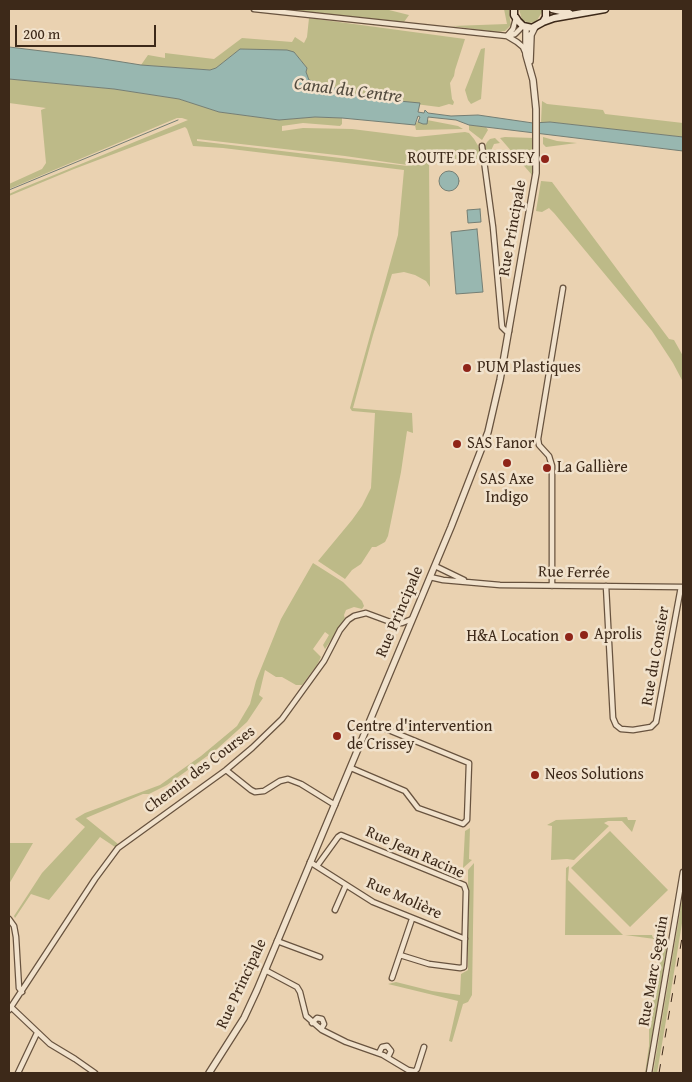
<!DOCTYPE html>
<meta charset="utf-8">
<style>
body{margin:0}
#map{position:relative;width:692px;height:1082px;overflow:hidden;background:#ead2b1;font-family:"Gentium Book Plus",serif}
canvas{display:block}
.frame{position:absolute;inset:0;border:10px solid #3d2919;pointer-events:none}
.scale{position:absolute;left:15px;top:25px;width:141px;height:22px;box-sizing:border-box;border:2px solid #3d2919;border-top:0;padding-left:6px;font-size:15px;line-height:18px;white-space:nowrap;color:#3d2919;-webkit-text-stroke:4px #f1e2cc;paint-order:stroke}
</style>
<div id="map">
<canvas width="692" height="1082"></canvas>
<div class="frame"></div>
<div class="scale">200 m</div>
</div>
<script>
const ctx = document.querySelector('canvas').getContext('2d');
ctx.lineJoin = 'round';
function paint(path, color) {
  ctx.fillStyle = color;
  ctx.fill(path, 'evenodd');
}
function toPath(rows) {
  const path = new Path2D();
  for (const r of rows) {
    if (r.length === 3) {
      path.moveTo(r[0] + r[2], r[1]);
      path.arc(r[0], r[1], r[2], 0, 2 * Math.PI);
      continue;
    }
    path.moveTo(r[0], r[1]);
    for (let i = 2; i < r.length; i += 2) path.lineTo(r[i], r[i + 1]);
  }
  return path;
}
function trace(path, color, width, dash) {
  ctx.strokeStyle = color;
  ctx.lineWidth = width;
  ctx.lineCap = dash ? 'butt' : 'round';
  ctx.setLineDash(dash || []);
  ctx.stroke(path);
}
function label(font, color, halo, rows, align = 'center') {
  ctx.font = font + ' "Gentium Book Plus",serif';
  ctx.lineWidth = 5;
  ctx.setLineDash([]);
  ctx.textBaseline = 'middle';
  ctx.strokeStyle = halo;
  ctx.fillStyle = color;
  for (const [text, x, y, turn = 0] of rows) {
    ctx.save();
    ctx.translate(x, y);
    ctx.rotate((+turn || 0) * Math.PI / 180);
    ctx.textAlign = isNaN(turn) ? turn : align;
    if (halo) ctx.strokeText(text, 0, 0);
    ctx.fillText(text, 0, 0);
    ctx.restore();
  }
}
paint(toPath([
 [279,9,385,9,409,15,404,22],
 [504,9,509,9,510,20,511,25,505,31,496,32,452,26,507,24],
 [519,9,542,9,542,12,536,22,529,23,522,20],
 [309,18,465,39,455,70,454,76,450,83,452,99,454,102,453,105,449,104,439,107,368,98,309,80,306,72,307,68,294,52,240,49,216,68,211,70,141,65,148,55,165,58,165,53,214,59,242,38,292,42,295,37,304,43,307,37],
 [485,48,481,99,471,104,468,100,465,90,481,49],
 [9,79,114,89,179,99,219,112,279,120,315,117,342,118,342,124,340,126,303,123,282,126,282,131,303,128,352,129,416,137,465,132,469,133,474,139,480,149,481,159,429,159,430,287,426,281,415,275,404,272,392,274,373,335,353,408,412,413,413,433,407,431,401,472,388,536,385,542,376,547,372,547,361,564,352,570,345,579,318,561,352,520,362,506,371,488,375,413,352,411,350,408,398,235,404,170,223,148,193,146,187,129,185,127,74,169,9,196,9,194,20,189,188,120,182,118,177,118,9,189,9,184,42,169,46,163,41,110,46,108,9,103],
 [197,139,345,156,407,165,408,166,197,141],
 [542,101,547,104,603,110,605,114,683,123,683,137,550,122,541,123],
 [427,120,458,126,463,129,416,130,415,125,417,122,420,123],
 [469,125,486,127,488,130,482,140,469,130],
 [505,137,534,138,535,153,533,157,532,175,500,138],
 [543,137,557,141,577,143,546,147,543,144],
 [495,138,500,143,494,144,489,155,485,157,484,148,487,142,490,139],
 [541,181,552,182,669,339,674,340,683,356,683,382,673,363,652,331,554,213,549,208,542,212,536,211],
 [313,563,343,582,362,601,364,606,362,609,354,607,346,610,344,615,345,619,325,649,323,645,329,635,325,632,313,649,321,657,317,665,302,685,296,685,282,677,276,677,265,670,259,695,263,698,247,722,217,749,167,785,149,794,143,794,86,818,118,844,115,847,100,837,49,900,31,894,15,918,14,916,42,873,85,827,75,819,85,813,160,785,201,756,237,726,250,704,256,681,281,619],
 [627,817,628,820,636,820,632,832,622,821,608,821,604,823,609,826,574,860,567,859,551,860,552,826,547,825,556,820],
 [470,828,469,859,472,860,463,868,465,831],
 [610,831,668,890,630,927,571,868],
 [9,843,33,843,9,884],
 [474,863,472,995,468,1002,463,1004,452,1042,449,1041,458,1001,388,984,396,982,432,991,460,995,461,974,468,970,468,870],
 [569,866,568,880,623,935,565,935,566,868],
 [683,894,683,917,669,1003,657,1073,653,1073],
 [625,935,652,935,653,938,668,939,647,1073,645,1073,649,1046,649,1015,662,940]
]), '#bdba88');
const water = toPath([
 [9,47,91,57,141,65,210,70,216,68,240,49,287,50,294,52,307,68,306,72,309,80,368,98,420,103,418,112,424,113,425,110,428,113,451,116,478,115,533,123,550,122,683,137,683,151,469,125,456,120,428,117,427,124,423,124,418,122,420,117,418,116,415,125,342,118,315,117,279,120,219,112,179,99,114,89,9,79,9,47],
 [449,181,10],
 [480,209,481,222,468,223,467,210,480,209],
 [477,229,483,292,456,294,451,232,477,229]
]);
paint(water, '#98b7b0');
trace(water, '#747e74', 1);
trace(toPath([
 [9,190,178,120]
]), '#747e74', 1);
const minor = toPath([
 [254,9,507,36,517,42,523,47,526,54],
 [516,18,513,29,507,36,515,34,523,26],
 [482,146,493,227,502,327,506,331,509,331],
 [435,566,464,580],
 [430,577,443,580,500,585,682,587],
 [552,586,552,466,549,456,539,445,538,439,563,288],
 [606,586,613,718,616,725,621,729,633,730,651,727,656,722,681,587],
 [351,768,405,791,418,808,463,824,467,820,469,763,369,722],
 [226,770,251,790,255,792,264,791,280,781,288,779,301,784,335,805],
 [310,862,373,902,465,939],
 [317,866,338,837,341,835,464,885,466,891,464,967,460,968,429,964,400,955],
 [335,910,346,885],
 [9,919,14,926,16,937,19,988,22,992],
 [277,941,320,957],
 [265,970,297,987,300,992,306,1016,322,1030,346,1042,383,1055,408,1070,413,1071],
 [392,978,412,919],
 [11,1007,50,1044,75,1059,95,1073],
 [9,1010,95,879,118,848,226,770,252,748,282,719,324,661,340,630,348,620,354,616,366,613,393,623,402,623,412,619],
 [312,1023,317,1018,322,1019,324,1024,321,1029],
 [379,1053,382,1047,387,1046,391,1051,388,1057],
 [414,1072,417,1069,424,1047],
 [18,1073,37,1033],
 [649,1073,683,872]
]);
const tertiary = toPath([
 [530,61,531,35,535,27],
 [209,1073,244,1018,257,990,451,527,488,432,500,380,536,173,536,109,533,80,526,55,526,27]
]);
const secondary = toPath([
 [514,9,514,15,518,21,523,26,532,28,543,22,546,17,546,9],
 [552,9,569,13],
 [543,22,554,18,605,9]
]);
trace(minor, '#68533f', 7);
trace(tertiary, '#68533f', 8);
trace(secondary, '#3d2919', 9);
trace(minor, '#f1e2cc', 4.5);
trace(tertiary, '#f1e2cc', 5.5);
trace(secondary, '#f1e2cc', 6);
trace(toPath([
 [659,1073,683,932]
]), '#3d2919', 1, [9, 9]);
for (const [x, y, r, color] of [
 [545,159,5,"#8f2418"],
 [467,368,5,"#8f2418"],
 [457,444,5,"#8f2418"],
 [507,463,5,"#8f2418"],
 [547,468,5,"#8f2418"],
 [584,635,5,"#8f2418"],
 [569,637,5,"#8f2418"],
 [337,736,5,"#8f2418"],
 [535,775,5,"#8f2418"]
]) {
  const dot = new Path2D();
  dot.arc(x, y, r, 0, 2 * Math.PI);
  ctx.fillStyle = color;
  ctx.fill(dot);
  trace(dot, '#f1e2cc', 2);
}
label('16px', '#3d2919', '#f1e2cc', [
 ["ROUTE DE CRISSEY",535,159,"right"],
 ["PUM Plastiques",477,368],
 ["SAS Fanor",467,444],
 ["La Gallière",557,468],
 ["SAS Axe",507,480,"center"],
 ["Indigo",507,498,"center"],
 ["Aprolis",594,635],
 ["H&A Location",559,637,"right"],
 ["Centre d'intervention",347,727],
 ["de Crissey",347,745],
 ["Neos Solutions",545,775]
], 'left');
label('16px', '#3d2919', '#f1e2cc', [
 ["Rue Principale",513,228,-80],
 ["Rue Ferrée",574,573,1],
 ["Rue Principale",400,612,-67],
 ["Rue du Consier",656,656,-80],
 ["Chemin des Courses",200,770,-37],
 ["Rue Jean Racine",415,853,24],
 ["Rue Molière",404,899,24],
 ["Rue Marc Seguin",654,971,-80],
 ["Rue Principale",242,984,-65]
]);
label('italic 18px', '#544c3f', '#f1e2cc', [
 ["Canal du Centre",348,91,7]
]);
</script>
